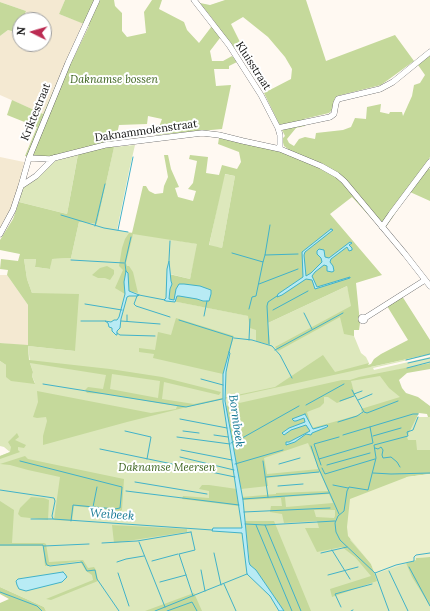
<!DOCTYPE html>
<style>
body{margin:0}
#map{position:relative;width:430px;height:611px;overflow:hidden;background:#fff9f2;font-family:Lora,serif}
canvas{display:block}
.north{position:absolute;left:12px;top:12px;width:40px;height:40px;box-sizing:border-box;background:#fff;border:1px solid #9f9f9f;border-radius:50%;rotate:275deg;font-size:11px;font-weight:700;line-height:16px;text-align:center;color:#0f0f0f}
.north::after{content:'';display:block;margin:auto;width:14px;height:18px;background:#bb2b52;clip-path:polygon(50% 0,100% 100%,50% 72%,0 100%)}
</style>
<div id="map">
<canvas width="430" height="611"></canvas>
<div class="north">N</div>
</div>
<script>
const ctx = document.querySelector('canvas').getContext('2d');
ctx.lineJoin = 'round';
function paint(path, color) {
  ctx.fillStyle = color;
  ctx.fill(path, 'evenodd');
}
function toPath(rows) {
  const path = new Path2D();
  for (const r of rows) {
    if (r.length === 3) {
      path.moveTo(r[0] + r[2], r[1]);
      path.arc(r[0], r[1], r[2], 0, 2 * Math.PI);
      continue;
    }
    path.moveTo(r[0], r[1]);
    for (let i = 2; i < r.length; i += 2) path.lineTo(r[i], r[i + 1]);
  }
  return path;
}
function trace(path, color, width, dash) {
  ctx.strokeStyle = color;
  ctx.lineWidth = width;
  ctx.lineCap = dash ? 'butt' : 'round';
  ctx.setLineDash(dash || []);
  ctx.stroke(path);
}
function label(font, color, halo, rows, align = 'center') {
  ctx.font = font + ' Lora,serif';
  ctx.lineWidth = 4;
  ctx.setLineDash([]);
  ctx.textBaseline = 'middle';
  ctx.strokeStyle = halo;
  ctx.fillStyle = color;
  for (const [text, x, y, turn = 0] of rows) {
    ctx.save();
    ctx.translate(x, y);
    ctx.rotate((+turn || 0) * Math.PI / 180);
    ctx.textAlign = isNaN(turn) ? turn : align;
    if (halo) ctx.strokeText(text, 0, 0);
    ctx.fillText(text, 0, 0);
    ctx.restore();
  }
}
paint(toPath([
 [0,0,65,0,59,14,83,23,43,114,0,95,0,36,8,30,18,33,20,27,20,44,44,44,44,20,23,20,26,11,0,2],
 [0,157,24,162,22,176,11,209,0,229],
 [0,275,7,275,28,305,28,346,0,343]
]), '#f4e9d2');
paint(toPath([
 [135,145,129,171,117,230,198,244,190,279,170,274,168,300,249,316,256,329,269,345,268,323,347,286,359,330,354,330,354,336,361,353,366,357,369,363,368,365,371,367,430,354,430,355,373,368,374,370,430,357,430,363,379,374,411,401,315,440,430,548,430,611,46,611,44,607,0,587,0,456,10,452,4,447,0,446,0,361,6,365,7,371,35,383,32,376,33,372,30,363,28,346,75,351,32,293,27,279,24,259,36,259,35,267,50,269,51,259,71,258,79,222,97,224,114,147],
 [78,154,67,214,19,202,22,189,52,162],
 [224,174,235,176,222,248,209,246],
 [417,417,430,417,430,450,417,450,407,440,407,437]
]), '#dde8bc');
paint(toPath([
 [65,0,114,0,115,6,122,13,122,31,127,37,146,33,144,12,152,0,162,0,159,9,184,22,187,30,199,43,215,22,200,3,210,5,225,0,306,0,326,61,395,35,414,61,381,85,337,96,335,98,332,110,329,113,304,119,305,126,296,128,287,139,289,143,294,146,299,139,305,137,315,139,316,133,343,130,351,127,355,118,366,119,367,107,381,104,380,112,389,114,390,112,402,112,403,116,412,96,414,85,420,83,425,75,418,65,430,54,430,157,425,166,430,169,430,201,410,192,383,231,352,197,330,214,382,275,356,283,360,323,359,330,354,330,354,336,344,334,340,317,278,351,275,347,351,306,347,286,268,323,270,345,256,341,256,330,250,328,248,316,167,300,169,274,190,279,197,244,133,234,126,263,127,266,129,266,133,272,138,293,129,291,128,273,126,271,124,282,125,294,115,288,123,270,119,266,122,248,125,239,129,233,132,233,143,186,146,186,149,191,155,194,163,193,164,186,168,177,164,155,168,155,171,169,179,187,175,188,178,197,193,201,196,191,188,189,193,183,197,161,189,159,190,155,208,157,206,173,219,175,222,165,237,169,241,162,239,152,218,144,219,138,287,153,288,149,284,146,282,139,285,136,264,93,291,79,292,69,285,57,268,37,243,17,231,24,241,44,235,48,223,34,210,51,212,61,223,61,232,56,237,62,229,66,229,69,214,69,216,86,231,85,222,129,156,135,162,119,148,116,147,124,119,125,97,224,79,222,71,258,52,259,50,269,35,267,36,259,24,259,27,279,32,293,79,294,75,351,28,346,29,360,110,369,162,377,221,392,219,395,164,382,162,399,194,404,275,387,323,355,335,372,369,363,368,365,371,364,374,359,381,354,408,340,387,306,402,296,430,340,430,354,187,407,127,422,43,445,43,436,47,421,46,417,37,418,33,417,38,402,37,391,151,413,176,409,177,406,105,394,87,393,85,390,88,387,103,389,106,375,30,363,33,372,32,376,35,384,11,381,6,377,6,365,0,361,0,343,28,345,28,305,7,275,8,270,0,269,1,259,18,261,20,254,0,250,0,240,13,219,19,202,67,214,79,149,49,157,25,156,37,127,7,115,12,100,43,114,69,56,73,59,89,26,59,14],
 [225,174,235,176,222,248,209,245],
 [112,374,160,381,158,398,110,389],
 [0,2,26,11,23,20,20,20,20,27,18,33,8,30,0,36],
 [107,266,114,270,114,274,110,280,105,278,98,278,92,275,100,268],
 [176,318,234,336,223,374,153,358,154,354,139,352,139,348,155,350,158,332,171,335],
 [430,363,430,369,407,373,399,380,402,388,406,393,418,397,430,406,430,417,428,417,427,414,419,413,407,437,408,440,416,440,417,450,430,450,430,474,407,477,350,540,371,564,377,581,332,597,330,589,371,576,355,557,342,547,317,552,305,528,319,528,317,521,284,523,282,514,270,512,271,506,282,506,281,498,243,500,242,497,276,494,276,493,328,491,320,472,267,478,268,486,241,489,226,406,342,380,350,380,359,377],
 [380,376,389,388,400,397,361,409,362,414,312,428,307,412,320,407,324,403,324,397,328,397,337,403,355,396,351,381],
 [308,443,319,469,267,474,264,458],
 [329,494,333,503,286,507,285,497],
 [314,510,335,510,335,516,334,518,316,517],
 [17,433,19,437,15,440,26,445,24,448,18,447,18,450,20,452,0,459,0,456,10,452,11,447,8,442],
 [25,456,28,459,124,479,122,510,120,511,74,506,72,521,54,520,60,477,28,470,10,465,0,464],
 [202,485,209,485,237,489,239,506,182,499,183,496,209,498,209,491,199,489],
 [31,497,44,498,49,500,48,520,21,517,18,514,20,508],
 [0,501,14,510,12,543,44,543,46,544,49,562,83,560,88,568,94,567,96,570,98,581,51,600,46,599,93,580,92,575,86,571,80,561,45,566,43,546,0,546],
 [245,521,274,521,311,611,284,611,256,570,250,565],
 [112,525,187,529,187,532,114,543],
 [430,557,430,606,412,577,406,563,416,560,415,558],
 [0,587,44,607,46,611,0,611,0,603,9,599,0,594],
 [194,593,202,611,145,611]
]), '#c5d99b');
paint(toPath([
 [430,474,430,557,416,558,416,560,375,574,371,564,348,536,347,527,350,499,407,477]
]), '#ecf0cd');
const water = toPath([
 [331,229,333,230,305,252,304,255,306,276,311,273,322,262,321,258,317,254,317,251,319,249,324,250,325,257,329,258,350,242,352,243,349,245,352,248,352,250,349,251,347,247,331,259,330,262,333,266,334,271,332,272,327,271,327,266,324,265,315,272,312,276,317,287,350,277,350,278,315,289,312,280,306,279,282,295,277,297,278,294,303,277,302,252,331,229],
 [169,261,171,281,172,284,170,289,169,299,174,300,176,289,179,284,184,284,200,286,211,290,211,294,209,301,203,301,197,299,179,296,177,296,175,302,166,301,164,300,166,298,167,269,169,261],
 [126,271,128,273,129,291,139,295,137,296,129,296,127,297,121,319,120,328,117,331,117,335,116,335,112,331,112,328,109,327,108,323,105,321,111,322,114,320,117,320,119,317,125,294,124,282,126,271],
 [229,352,230,353,226,372,225,401,243,500,249,562,250,565,256,570,284,611,279,611,270,596,247,574,242,533,212,531,213,528,242,528,223,402,223,374,229,352],
 [305,414,313,429,327,425,328,426,327,427,312,433,311,435,306,434,295,442,286,445,286,442,289,442,310,431,306,425,291,430,284,435,282,433,289,428,305,422,304,418,296,421,294,421,292,419,305,414],
 [63,572,65,574,67,577,62,582,26,591,19,589,17,585,16,581,18,579,63,572]
]);
paint(water, '#b8ebf4');
trace(water, '#41b2c9', 1);
trace(toPath([
 [61,215,104,228,128,232],
 [270,225,265,255,298,254],
 [95,226,105,184],
 [118,230,133,157],
 [232,253,263,262,265,255],
 [71,260,124,263],
 [169,260,170,241],
 [126,272,125,263,131,237],
 [259,284,298,269],
 [139,295,137,296,134,304,136,306,170,317],
 [139,295,165,300],
 [85,304,122,310],
 [249,309,252,297,256,296,257,291,263,262],
 [273,310,308,291],
 [304,313,312,329],
 [127,315,127,321],
 [204,316,207,301],
 [179,320,233,337,229,352],
 [81,321,105,321],
 [121,321,160,324],
 [117,333,120,335,155,336],
 [234,338,252,340,272,346,280,355,292,378],
 [249,340,250,319],
 [269,344,267,306,268,302,277,296],
 [275,350,343,313],
 [406,360,430,354],
 [408,363,430,358],
 [407,368,430,362],
 [201,379,223,385],
 [43,384,186,407,222,399],
 [352,390,364,412,367,413,398,401],
 [354,394,362,391],
 [358,400,372,394],
 [340,401,354,396],
 [306,405,344,384],
 [418,417,413,430,407,432,408,436,374,445,376,458,368,490,349,487,347,491,344,511,338,516,335,523,336,532,340,540,375,573,396,565,414,561,414,557,416,555,430,553],
 [180,419,227,428],
 [338,422,357,416,363,412],
 [125,431,151,437,147,459],
 [183,431,199,433],
 [214,435,228,437],
 [343,435,413,414,418,414],
 [373,436,401,428],
 [177,437,230,444],
 [231,443,244,437,299,406],
 [311,446,318,467,339,514],
 [375,448,378,449,381,447,383,450,382,455,383,458,391,457,397,462,400,467],
 [100,449,235,477],
 [181,450,232,460],
 [180,457,234,470],
 [319,459,373,443,370,427],
 [20,461,122,487,120,508,115,509,73,505,71,521],
 [263,461,268,497],
 [235,464,283,450],
 [279,464,300,458],
 [321,465,314,444,339,437],
 [327,465,370,453],
 [322,468,325,474,375,459],
 [373,473,391,474,430,473],
 [266,477,319,472],
 [135,482,207,494],
 [333,485,348,488],
 [278,486,303,484],
 [0,490,54,498,55,501,52,516,53,519,212,530],
 [126,491,239,505],
 [243,499,329,493],
 [93,507,97,487],
 [244,512,330,508],
 [31,519,53,519],
 [245,524,265,525,335,521],
 [256,525,292,611],
 [265,525,301,611],
 [191,532,195,550,179,554,193,596],
 [139,542,165,607],
 [102,543,137,541,191,532],
 [0,545,43,545,46,563,47,565,50,566,82,562,87,571,95,570,97,579,119,611],
 [44,546,89,544],
 [332,550,350,579],
 [214,553,221,585],
 [321,553,347,547],
 [152,561,178,554],
 [117,562,126,559,144,556],
 [409,567,430,606],
 [201,570,205,591],
 [389,571,408,611],
 [118,573,129,606],
 [375,573,389,611],
 [328,575,358,567],
 [160,582,186,575],
 [224,584,236,611],
 [0,592,37,606,42,611],
 [341,607,335,594,372,584],
 [155,611,247,574],
 [167,611,192,602,197,611],
 [351,611,353,610]
]), '#41b2c9', 1);
const minor = toPath([
 [194,0,229,45,261,95,278,128,280,135,280,149],
 [278,128,330,117,334,114,336,103,338,99,380,89,393,82,430,52],
 [29,158,50,159,105,145,202,133,219,135,243,141,280,149,321,166,337,175,344,181,405,254,430,286],
 [21,186,36,176,54,158],
 [382,227,391,214,430,162],
 [0,234,13,210,21,186,29,158,68,63,97,0],
 [363,319,2],
 [365,318,425,280]
]);
trace(minor, '#424242', 6);
trace(minor, '#fff', 5.5);
label('11px', '#0f0f0f', '#fff', [
 ["Kluisstraat",253,66,57],
 ["Kriktestraat",36,112,-68],
 ["Daknammolenstraat",146,131,-8]
]);
label('italic 11px', '#3e6521', '#fff', [
 ["Daknamse bossen",114,80],
 ["Daknamse Meersen",167,468]
]);
label('italic 12px', '#1a7c97', '#fff', [
 ["Bormbeek",236,421,82],
 ["Weibeek",112,515,4]
]);
</script>
